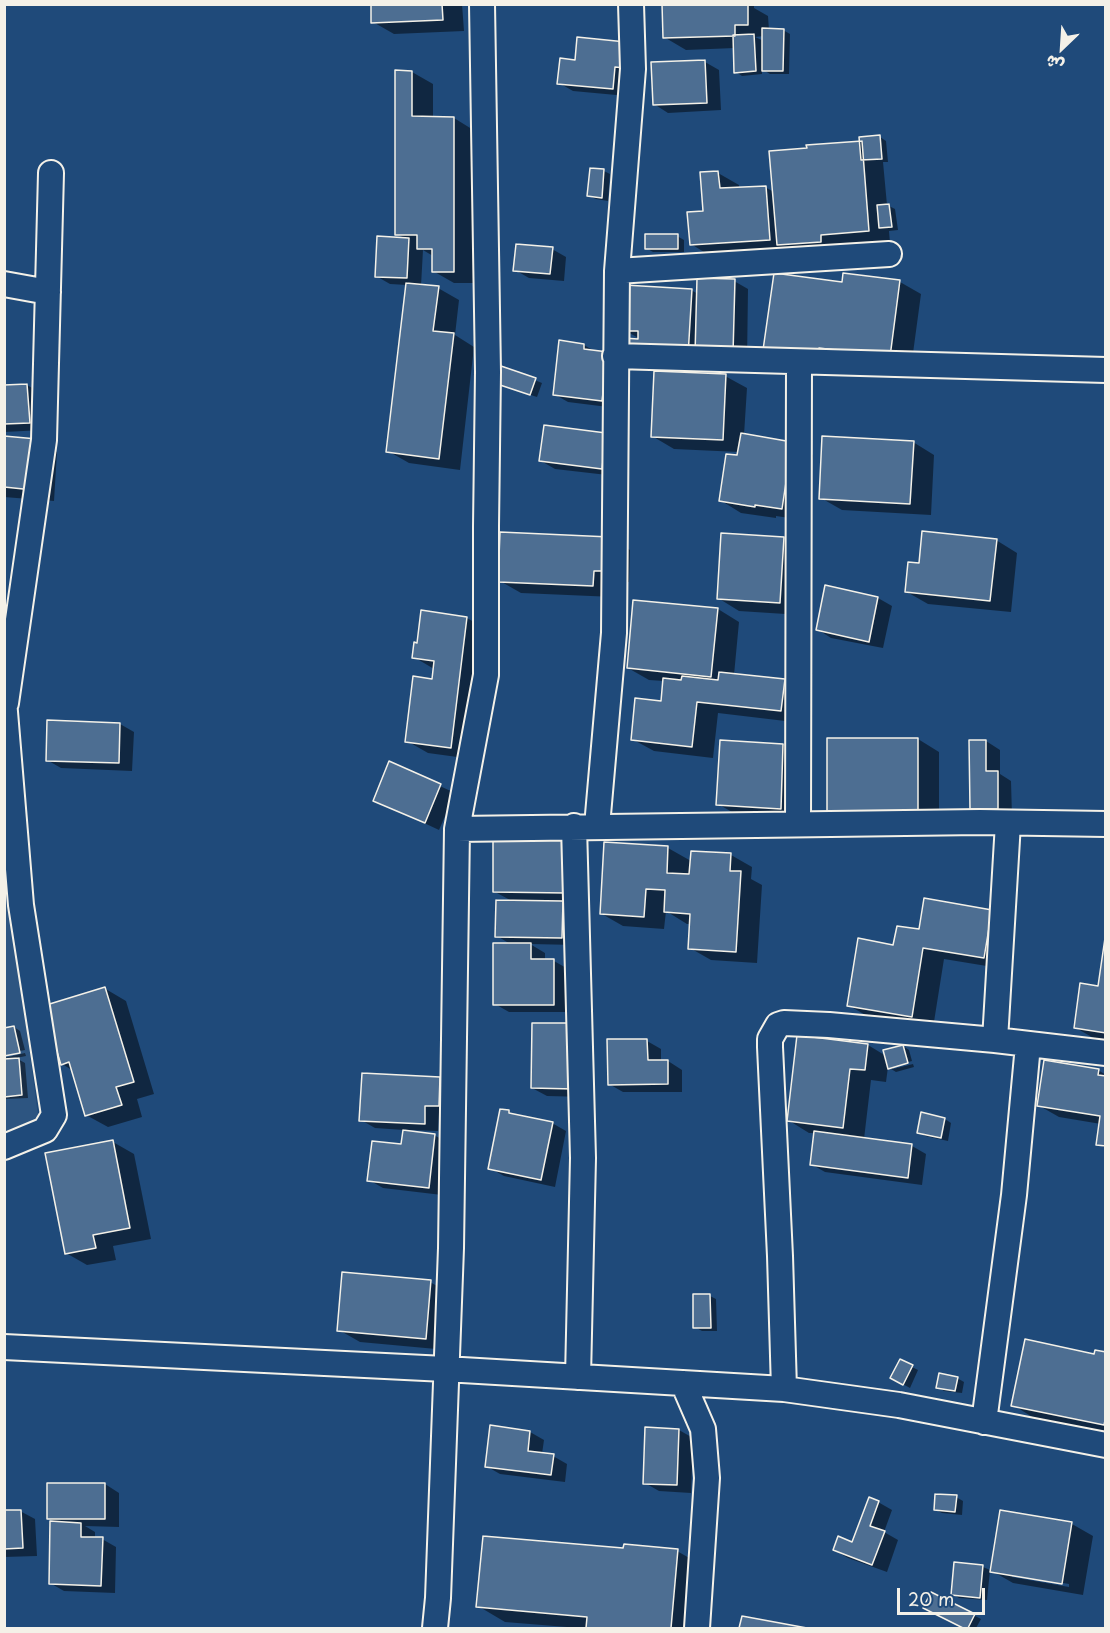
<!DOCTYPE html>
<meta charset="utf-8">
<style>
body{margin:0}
#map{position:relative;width:1110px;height:1633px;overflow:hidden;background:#1f4a7a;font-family:"Playpen Sans","Playpen Sans Arabic",sans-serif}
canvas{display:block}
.frame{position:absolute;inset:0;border:6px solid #f4f1e8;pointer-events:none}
.north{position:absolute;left:1032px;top:18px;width:60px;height:60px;-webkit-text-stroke:4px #1f4a7a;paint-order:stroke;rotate:205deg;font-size:16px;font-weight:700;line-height:24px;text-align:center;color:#f4f1e8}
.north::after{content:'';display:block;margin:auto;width:21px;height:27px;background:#f4f1e8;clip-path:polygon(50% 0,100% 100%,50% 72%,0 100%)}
.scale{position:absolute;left:897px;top:1588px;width:88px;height:27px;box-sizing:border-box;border:3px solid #f4f1e8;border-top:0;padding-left:8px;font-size:18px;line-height:21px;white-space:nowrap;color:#f4f1e8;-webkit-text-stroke:4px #1f4a7a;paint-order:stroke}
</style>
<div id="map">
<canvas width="1110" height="1633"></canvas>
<div class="frame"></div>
<div class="north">ش</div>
<div class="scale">20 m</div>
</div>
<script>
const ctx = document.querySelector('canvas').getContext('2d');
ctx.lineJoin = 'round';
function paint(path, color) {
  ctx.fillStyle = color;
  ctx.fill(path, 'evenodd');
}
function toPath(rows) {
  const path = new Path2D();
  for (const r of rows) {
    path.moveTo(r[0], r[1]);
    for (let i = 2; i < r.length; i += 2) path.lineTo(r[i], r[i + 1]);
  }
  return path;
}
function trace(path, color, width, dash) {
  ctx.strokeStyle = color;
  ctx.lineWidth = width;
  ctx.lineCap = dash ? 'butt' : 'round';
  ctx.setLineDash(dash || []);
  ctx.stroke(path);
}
paint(toPath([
 [4,855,42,1146,5,1159,4,1159]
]), '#2d5581');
paint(toPath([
 [372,4,462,4,464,31,394,34,373,22],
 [663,4,754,4,754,8,768,16,769,30,783,30,790,34,789,74,770,74,762,69,762,74,742,76,736,72,735,48,686,50,664,37],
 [764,36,764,41,755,37],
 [626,43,627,96,573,91,559,83,576,62],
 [705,62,719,70,721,110,668,113,654,104],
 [412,72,433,84,433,118,454,118,475,131,475,283,454,283,433,271,433,256,423,250,421,286,438,288,459,300,455,335,474,347,460,470,409,463,388,451,407,285,390,284,376,276,406,239,397,234],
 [880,137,886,141,888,162,883,162,887,205,895,209,898,230,889,231,890,243,712,257,691,244,705,212,718,173,739,185,739,189,765,187,774,192,861,142],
 [604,171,610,174,608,201,596,199,589,196],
 [677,236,684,240,684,252,653,252,646,248],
 [552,249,566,257,564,281,529,278,515,270],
 [845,274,900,282,921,294,911,368,786,362,843,284],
 [734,281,748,289,747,362,644,341,624,330,691,290,698,294],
 [584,345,596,352,616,408,568,402,554,394],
 [502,367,542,383,537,397,503,386],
 [725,376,747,388,744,435,792,443,813,455,803,520,776,516,776,518,741,513,720,500,739,452,674,449,652,436],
 [27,385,41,393,43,430,4,432,4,387],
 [606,434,616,476,555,469,541,461],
 [4,437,36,440,57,452,54,501,4,497],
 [913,442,934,455,931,515,842,510,821,498],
 [723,535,784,539,805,551,801,615,739,611,718,598],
 [609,538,630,550,629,582,615,582,614,597,521,593,500,581],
 [996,540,1017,553,1011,612,928,604,907,592,920,565],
 [826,587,878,598,892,606,883,648,831,638,817,629],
 [718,609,739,622,734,675,785,681,806,693,802,723,718,713,713,758,654,751,632,739,662,703,664,681,649,680,628,668],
 [422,612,467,618,488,630,472,759,428,753,407,741,433,680,434,669,414,657,418,645],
 [120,724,134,732,132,771,61,768,47,760],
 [918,739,939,752,939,825,829,813],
 [986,741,1000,750,1000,774,1011,781,1012,816,985,816,971,808],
 [783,745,804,757,802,820,739,816,718,804],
 [390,763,455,793,439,830,375,800],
 [566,838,587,850,587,904,576,945,530,944,545,953,545,961,554,961,568,969,568,1012,509,1012,495,1004,512,945,497,936,512,901,495,892],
 [668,848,691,861,731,855,752,867,751,879,762,885,757,963,711,960,690,948,691,924,687,924,666,911,664,929,623,926,602,914],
 [992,911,1005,969,944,959,933,1028,869,1017,848,1005,894,946,920,931],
 [1106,947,1106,1041,1097,1040,1076,1028,1099,987],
 [104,988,126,1001,154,1094,137,1099,142,1117,108,1127,86,1115,72,1070,62,1064],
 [574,1025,587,1097,547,1096,532,1088],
 [14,1027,20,1031,25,1050,4,1054],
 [609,1041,647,1041,661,1049,661,1062,668,1061,682,1070,682,1092,623,1092,609,1084],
 [868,1045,886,1056,903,1046,909,1050,912,1061,893,1066,893,1069,913,1064,914,1067,896,1072,888,1067,886,1082,871,1080,864,1139,912,1146,926,1154,922,1185,825,1172,811,1164,815,1133,809,1133,788,1120],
 [25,1053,26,1056,16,1058,25,1063,28,1098,4,1099,4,1058],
 [1098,1070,1106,1075,1106,1148,1098,1144,1101,1124,1059,1117,1038,1105],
 [440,1078,454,1086,452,1114,439,1113,438,1131,410,1130,410,1132,434,1135,448,1143,442,1195,383,1188,369,1180,402,1146,404,1130,375,1128,361,1120],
 [508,1112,514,1115,552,1123,566,1131,555,1187,504,1176,490,1168],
 [923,1114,945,1119,951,1123,948,1141,925,1136,918,1132],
 [113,1142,134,1154,151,1239,113,1246,116,1260,87,1265,66,1253],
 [430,1282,451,1294,447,1350,360,1342,339,1330],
 [710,1296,716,1299,717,1331,702,1331,695,1327],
 [1106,1353,1106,1432,1034,1418,1013,1405,1095,1355],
 [900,1361,918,1370,910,1388,892,1378],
 [957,1378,964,1382,962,1393,944,1391,938,1387],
 [679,1430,693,1438,691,1493,659,1491,645,1483],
 [530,1432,544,1440,542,1454,553,1456,567,1464,565,1482,500,1474,486,1466],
 [105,1484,119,1493,119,1527,85,1526,95,1532,95,1539,102,1539,116,1547,115,1593,64,1591,50,1583,57,1523,49,1518],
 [956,1497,963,1501,962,1515,942,1513,936,1510],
 [878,1502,892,1510,884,1532,898,1540,887,1572,848,1558,834,1550,853,1544],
 [20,1511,35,1519,37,1556,4,1557,4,1512],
 [1072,1524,1093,1536,1083,1595,1013,1583,992,1571],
 [1012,1574,1069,1584,1069,1587,1012,1577],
 [625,1550,677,1551,705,1567,699,1628,579,1628,505,1622,478,1606],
 [955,1564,983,1567,990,1570,987,1600,959,1598,953,1594],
 [932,1594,981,1619,976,1628,965,1628,932,1612],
 [743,1618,804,1628,741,1628]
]), '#0007');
const building = toPath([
 [371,4,442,4,443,20,371,23,371,4],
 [662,4,748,4,748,25,735,25,735,36,663,38,662,4],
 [762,28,784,29,783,71,762,71,762,28],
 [754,34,756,71,734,73,733,35,754,34],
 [577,37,626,42,624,68,615,67,613,89,557,84,560,58,575,60,577,37],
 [705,60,707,103,653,105,651,62,705,60],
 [395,70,412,71,412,116,454,117,454,272,432,272,432,249,417,249,417,235,395,235,395,70],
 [880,135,882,159,861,160,859,137,880,135],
 [862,141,869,231,821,235,821,242,777,245,769,151,807,148,806,145,862,141],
 [590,168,604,169,602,198,587,196,590,168],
 [718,171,720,188,766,186,770,240,690,245,687,212,703,211,700,172,718,171],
 [889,204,892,227,879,228,877,205,889,204],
 [645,234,678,234,678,249,645,249,645,234],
 [377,236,409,238,407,278,375,277,377,236],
 [516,244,553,247,550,274,513,271,516,244],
 [774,273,842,282,843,273,900,280,890,357,819,348,818,357,763,350,774,273],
 [697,278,735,279,733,354,695,354,697,278],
 [406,283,439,286,433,331,454,333,439,459,386,452,406,283],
 [625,285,692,289,688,356,622,352,623,338,638,339,638,331,623,331,625,285],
 [559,340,584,344,584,349,608,352,602,401,553,395,559,340],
 [501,366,536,378,530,395,494,383,501,366],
 [654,371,726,374,723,440,651,437,654,371],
 [27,384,30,423,4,424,4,385,27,384],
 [544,425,606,433,602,469,539,461,544,425],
 [741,433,792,442,782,509,755,505,755,507,719,501,726,454,737,455,741,433],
 [4,436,37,439,33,490,4,487,4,436],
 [822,436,914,441,910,504,819,499,822,436],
 [922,531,997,539,990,601,905,592,908,562,919,563,922,531],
 [500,532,610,537,608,571,594,571,593,586,498,582,500,532],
 [721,533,784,537,780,603,717,599,721,533],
 [825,585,878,597,869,642,816,630,825,585],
 [633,600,718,608,711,677,627,668,633,600],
 [421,610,467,617,451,748,405,742,413,676,432,679,434,661,412,658,414,642,417,643,421,610],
 [719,672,785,679,781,711,697,702,692,747,631,740,635,698,661,701,663,678,681,680,682,676,718,680,719,672],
 [47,720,120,723,119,763,46,761,47,720],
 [827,738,918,738,918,814,827,814,827,738],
 [720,740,783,744,781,809,716,805,720,740],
 [969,740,986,740,986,771,998,771,998,809,970,809,969,740],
 [389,761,441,784,425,823,373,801,389,761],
 [493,836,566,836,566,893,493,892,493,836],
 [604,842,668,846,667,873,689,874,691,851,731,853,730,871,741,871,736,952,688,949,690,914,664,912,665,890,646,889,644,917,600,914,604,842],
 [924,898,992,910,984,958,923,948,912,1017,847,1006,858,938,893,945,897,926,919,929,924,898],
 [496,900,563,901,562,938,495,937,496,900],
 [1105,938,1106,1033,1074,1028,1080,983,1098,986,1105,938],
 [493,943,531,943,531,959,554,959,554,1005,493,1005,493,943],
 [105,987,134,1082,116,1087,122,1105,85,1116,69,1062,61,1065,43,1006,105,987],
 [532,1023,574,1023,574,1089,531,1088,532,1023],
 [14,1026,20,1053,4,1056,4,1028,14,1026],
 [797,1035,868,1044,865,1070,850,1069,843,1128,787,1121,797,1035],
 [607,1039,647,1039,648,1060,668,1060,668,1084,608,1085,607,1039],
 [903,1045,908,1063,888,1069,883,1050,903,1045],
 [19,1058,22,1095,4,1097,4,1059,19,1058],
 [1044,1060,1099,1069,1098,1075,1106,1076,1106,1146,1096,1145,1100,1116,1037,1106,1044,1060],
 [362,1073,440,1077,439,1106,425,1106,425,1124,359,1121,362,1073],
 [500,1109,509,1110,509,1113,553,1122,541,1180,488,1169,500,1109],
 [921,1112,945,1118,941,1138,917,1133,921,1112],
 [403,1130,435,1134,429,1188,367,1181,372,1141,401,1144,403,1130],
 [814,1131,912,1144,908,1178,810,1165,814,1131],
 [113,1140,130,1228,93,1235,96,1248,65,1254,45,1153,113,1140],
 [342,1272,431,1280,426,1339,337,1331,342,1272],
 [693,1294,710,1294,711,1328,693,1328,693,1294],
 [1025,1339,1094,1354,1095,1350,1106,1352,1106,1416,1104,1425,1011,1406,1025,1339],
 [900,1359,913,1365,903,1385,890,1378,900,1359],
 [939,1373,958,1377,955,1391,936,1388,939,1373],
 [490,1425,530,1431,528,1451,554,1454,551,1475,485,1467,490,1425],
 [645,1427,679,1429,677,1485,643,1484,645,1427],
 [47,1483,105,1483,105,1519,47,1519,47,1483],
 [935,1494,957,1495,955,1512,934,1510,935,1494],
 [869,1497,879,1501,870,1526,885,1531,872,1565,833,1550,838,1536,852,1542,869,1497],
 [4,1510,21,1510,23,1548,4,1549,4,1510],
 [1000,1510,1072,1522,1062,1584,990,1572,1000,1510],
 [50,1521,81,1523,81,1537,103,1537,101,1586,49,1584,50,1521],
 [483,1536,623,1548,624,1544,678,1549,671,1628,586,1628,587,1617,476,1607,483,1536],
 [954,1562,983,1565,980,1598,951,1595,954,1562],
 [931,1592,975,1614,968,1628,963,1628,923,1608,931,1592],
 [742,1616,807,1628,739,1628,742,1616]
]);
paint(building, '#4d6e92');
trace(building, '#f4f1e8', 1.5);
const minor = toPath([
 [617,271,889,254],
 [4,284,48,292],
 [615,356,1106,370],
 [4,700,21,905,54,1115,45,1130,4,1147],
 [6,703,44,440,51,173],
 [798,824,799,362],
 [574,826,583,1158,578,1377],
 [597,826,614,633,617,271,633,69,631,4],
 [457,829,980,822,1106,824],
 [995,1040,1008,823],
 [4,1347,445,1369,784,1389,899,1405,1106,1445],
 [683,1383,703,1429,707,1478,697,1628],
 [784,1389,780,1256,770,1047,770,1039,778,1025,784,1023,829,1025,995,1040,1106,1053],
 [984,1422,1014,1195,1028,1045],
 [435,1628,438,1598,451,1248,457,829,486,675,486,526,488,372,482,4]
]);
trace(minor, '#f4f1e8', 28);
trace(minor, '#1f4a7a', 24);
</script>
